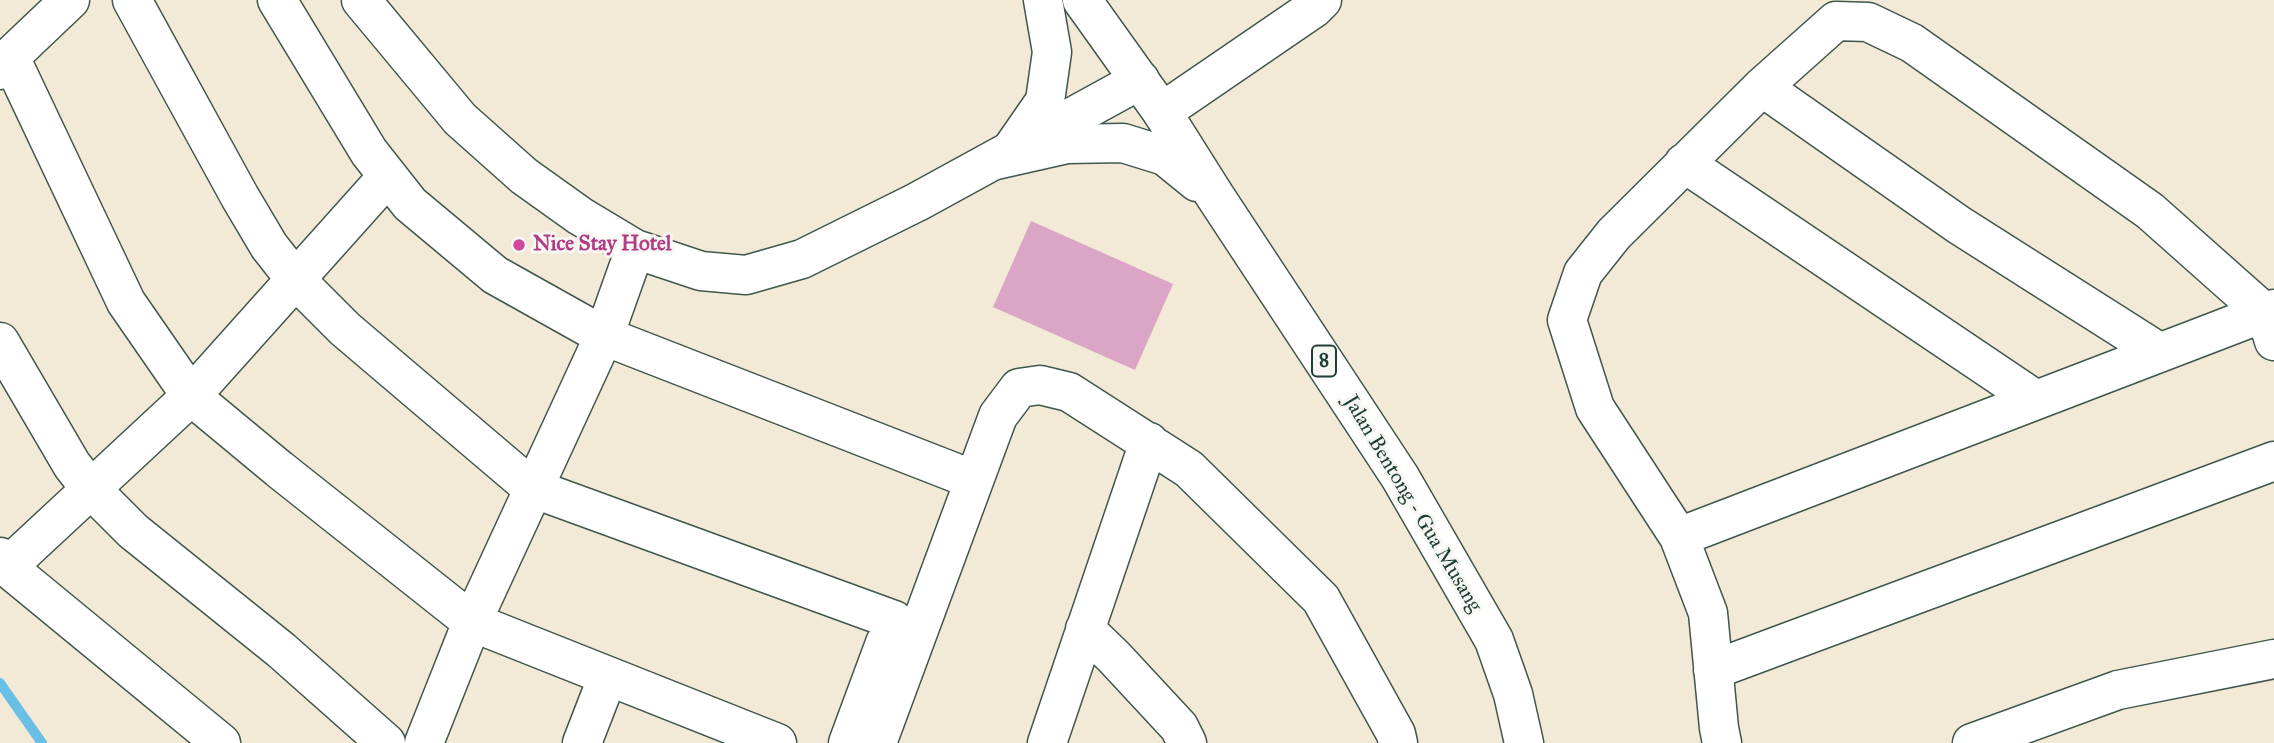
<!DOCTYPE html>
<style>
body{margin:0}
canvas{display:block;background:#f2e9d6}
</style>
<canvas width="2274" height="743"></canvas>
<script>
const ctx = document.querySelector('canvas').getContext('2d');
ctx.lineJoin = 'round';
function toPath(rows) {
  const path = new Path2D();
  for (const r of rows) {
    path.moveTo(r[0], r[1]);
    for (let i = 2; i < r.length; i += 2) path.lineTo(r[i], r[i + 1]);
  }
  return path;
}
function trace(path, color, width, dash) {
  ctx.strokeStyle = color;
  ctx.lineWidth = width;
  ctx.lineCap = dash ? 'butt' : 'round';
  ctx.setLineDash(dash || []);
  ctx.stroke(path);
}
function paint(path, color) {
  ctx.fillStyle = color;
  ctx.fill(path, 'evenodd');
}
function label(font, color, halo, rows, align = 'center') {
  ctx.font = font + ' "IM FELL Great Primer",serif';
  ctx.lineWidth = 6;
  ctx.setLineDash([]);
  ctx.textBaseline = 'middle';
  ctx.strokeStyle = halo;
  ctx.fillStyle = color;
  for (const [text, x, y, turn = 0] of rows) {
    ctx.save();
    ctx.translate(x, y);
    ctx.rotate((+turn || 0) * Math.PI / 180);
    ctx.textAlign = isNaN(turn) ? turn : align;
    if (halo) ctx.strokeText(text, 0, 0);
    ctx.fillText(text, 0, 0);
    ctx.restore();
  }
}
trace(toPath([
 [0,683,42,743]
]), '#69bfe6', 10);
paint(toPath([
 [1031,221,1173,284,1135,370,993,307]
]), '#dba5c5');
const minor = toPath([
 [132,0,240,197,269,246,295,279,345,329,532,488,894,620],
 [277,0,369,152,410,204,495,275,604,336,974,480],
 [361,0,460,119,524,176,580,216,635,249,701,271,746,275,802,259,917,202,1140,80],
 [10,57,126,302,191,396,279,469,472,622,777,743],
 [0,70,10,57,70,0],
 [1762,87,1959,225,2159,352],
 [1162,112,1314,8,1322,0],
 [1684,163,2036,400],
 [0,342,72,465,90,488,133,531,281,650,386,743],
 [1679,537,2274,309],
 [0,557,7,567,221,743],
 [7,567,191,396,388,176],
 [1085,629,1114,657,1179,727,1187,743],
 [1713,670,2274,461],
 [424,743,472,622,604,336,635,249],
 [582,743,608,676],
 [848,743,885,643],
 [877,743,998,416,1019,388,1040,385,1069,392,1189,469,1321,599,1396,734,1398,743],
 [1047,743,1149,442],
 [1722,743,1719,728,1708,613,1679,537,1595,408,1567,320,1583,273,1614,234,1762,87,1836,21,1868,22,1912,43,2150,211,2266,314,2274,341],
 [1972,743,2118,690,2274,659]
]);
const major = toPath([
 [1082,0,1162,112,1215,196,1400,477,1494,640,1513,694,1524,743],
 [1009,153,1045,101,1052,52,1043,0],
 [996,160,1067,144,1123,143,1165,156,1197,182]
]);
trace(minor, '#3f574c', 41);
trace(major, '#3f574c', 41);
trace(minor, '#fff', 38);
trace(major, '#fff', 38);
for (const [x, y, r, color] of [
 [519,245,7,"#d1479c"]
]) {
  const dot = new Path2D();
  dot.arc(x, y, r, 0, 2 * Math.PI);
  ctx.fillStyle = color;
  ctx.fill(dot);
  trace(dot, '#f6f6f2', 2.5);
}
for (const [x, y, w] of [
 [1324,361,24]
]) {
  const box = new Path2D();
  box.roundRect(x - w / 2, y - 15.5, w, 31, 5);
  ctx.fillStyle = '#f6f6f2';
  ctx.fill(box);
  trace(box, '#1f3d34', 2);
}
label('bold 19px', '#1f3d34', null, [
 ["8",1324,361]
]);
label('bold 21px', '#b23c85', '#f6f6f2', [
 ["Nice Stay Hotel",533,245]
], 'left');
label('21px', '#1f3d34', '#f6f6f2', [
 ["Jalan Bentong - Gua Musang",1412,504,59]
]);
</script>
